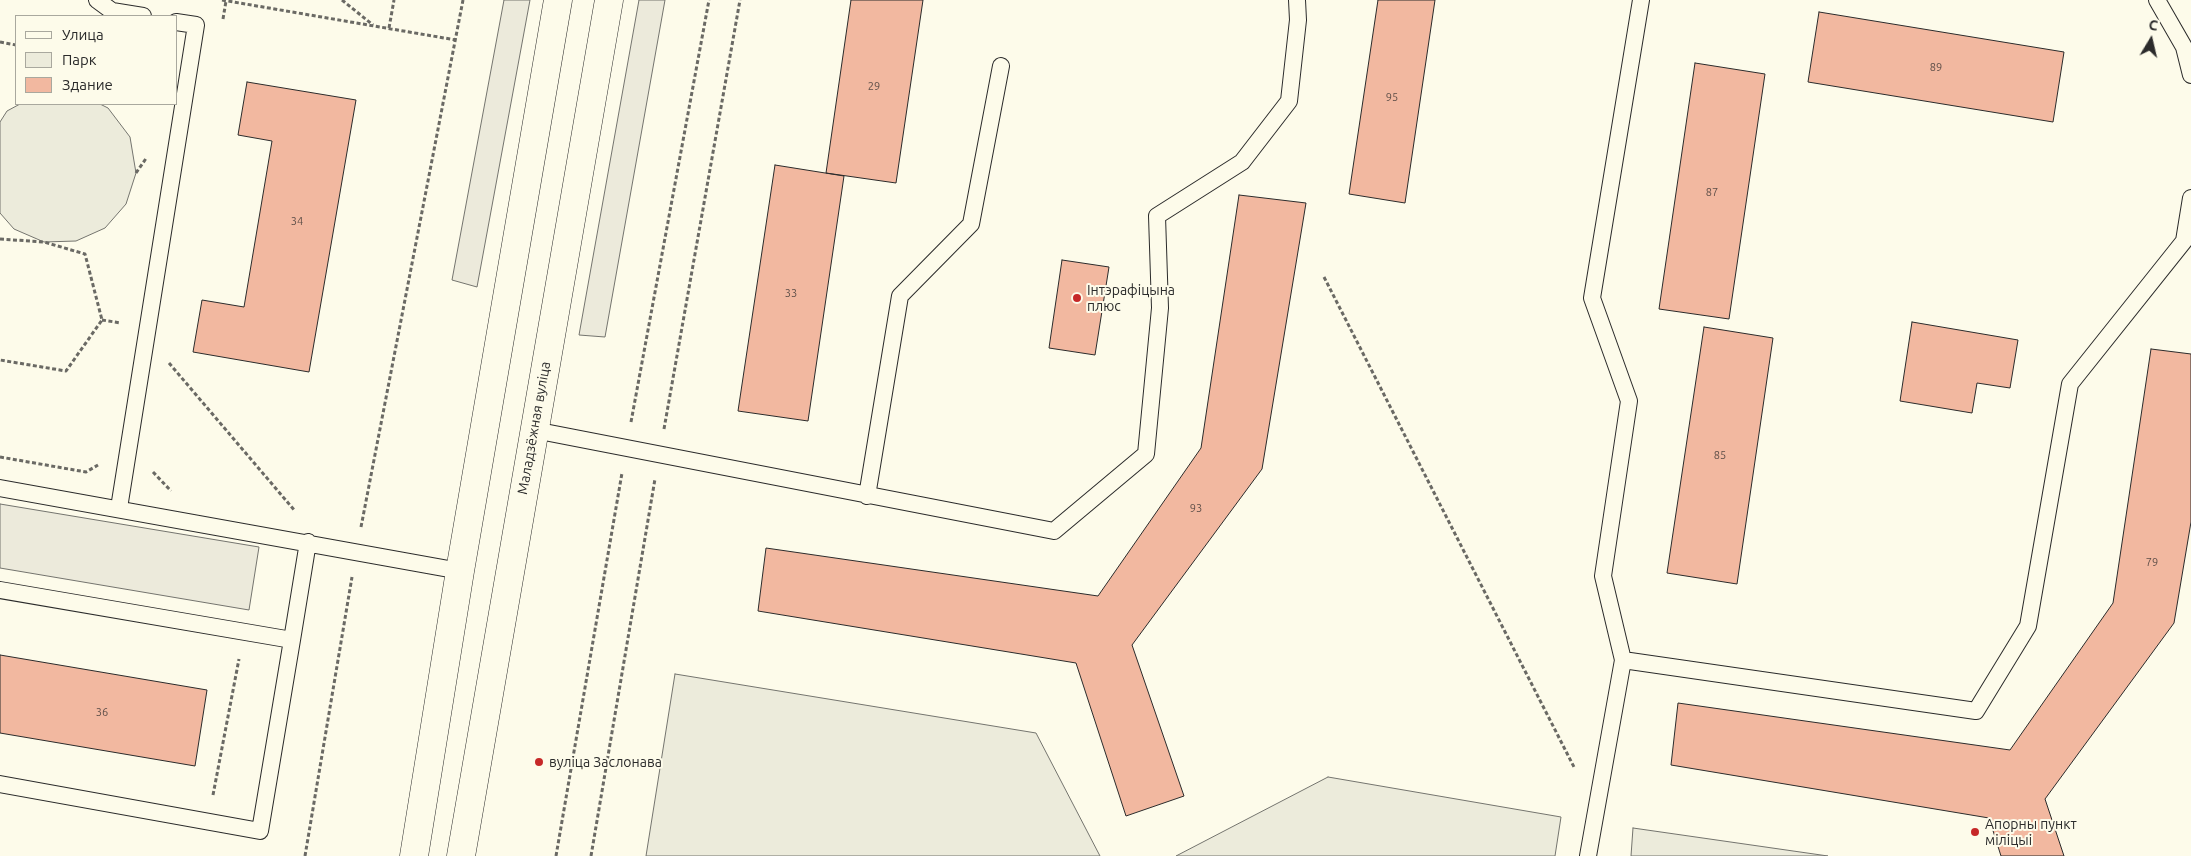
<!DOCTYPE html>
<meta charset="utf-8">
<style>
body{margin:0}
#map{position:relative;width:2191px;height:856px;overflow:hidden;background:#fdfbea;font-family:Ubuntu,sans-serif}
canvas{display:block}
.legend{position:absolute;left:15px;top:15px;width:162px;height:90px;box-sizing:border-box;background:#fdfbea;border:1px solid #a9a89e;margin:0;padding:6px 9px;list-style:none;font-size:15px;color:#2b2b2b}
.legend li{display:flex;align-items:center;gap:10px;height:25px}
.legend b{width:25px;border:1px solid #a9a89e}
.north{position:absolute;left:2126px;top:15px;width:50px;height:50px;-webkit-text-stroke:4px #fdfbea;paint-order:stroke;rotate:9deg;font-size:14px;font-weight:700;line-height:20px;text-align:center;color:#2b2b2b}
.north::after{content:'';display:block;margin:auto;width:18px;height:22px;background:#2b2b2b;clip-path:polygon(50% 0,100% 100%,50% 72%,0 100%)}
</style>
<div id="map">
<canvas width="2191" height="856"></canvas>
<ul class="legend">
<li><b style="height:6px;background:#fdfbea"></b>Улица</li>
<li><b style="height:14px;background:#ecebdb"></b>Парк</li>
<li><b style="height:14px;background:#f2b8a0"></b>Здание</li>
</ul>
<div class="north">С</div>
</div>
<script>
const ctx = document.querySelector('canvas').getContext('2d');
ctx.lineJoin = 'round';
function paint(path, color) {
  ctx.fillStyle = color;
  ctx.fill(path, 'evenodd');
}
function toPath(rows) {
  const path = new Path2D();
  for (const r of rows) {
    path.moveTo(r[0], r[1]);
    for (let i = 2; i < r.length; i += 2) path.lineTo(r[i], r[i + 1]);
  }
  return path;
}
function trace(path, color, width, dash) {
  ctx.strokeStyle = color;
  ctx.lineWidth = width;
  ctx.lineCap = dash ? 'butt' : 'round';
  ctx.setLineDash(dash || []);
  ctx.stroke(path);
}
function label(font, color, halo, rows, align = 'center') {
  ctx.font = font + ' Ubuntu,sans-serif';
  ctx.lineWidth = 4;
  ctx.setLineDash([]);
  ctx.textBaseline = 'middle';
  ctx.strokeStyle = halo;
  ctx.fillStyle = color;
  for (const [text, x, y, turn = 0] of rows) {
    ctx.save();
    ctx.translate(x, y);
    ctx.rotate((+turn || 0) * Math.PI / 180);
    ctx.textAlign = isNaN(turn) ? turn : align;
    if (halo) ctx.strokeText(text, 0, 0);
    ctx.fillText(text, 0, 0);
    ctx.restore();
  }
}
const green = toPath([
 [20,104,100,104,108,108,130,137,136,173,126,204,105,228,76,241,44,242,14,229,0,213,0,122,7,111,20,104],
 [675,674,1036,733,1100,856,646,856,675,674],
 [1328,777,1561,817,1555,856,1176,856,1328,777],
 [1633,828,1828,856,1631,856,1633,828]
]);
paint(green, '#ecebdb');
trace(green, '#74746e', 1);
const parking = toPath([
 [504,0,530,0,477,287,452,280,504,0],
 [639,0,665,0,605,337,579,335,639,0],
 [0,504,259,547,249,610,0,568,0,504]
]);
paint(parking, '#eceadb');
trace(parking, '#74746e', 1);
const building = toPath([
 [851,0,923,0,896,183,826,173,851,0],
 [1378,0,1435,0,1405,203,1349,194,1378,0],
 [1819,12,2064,52,2053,122,1808,82,1819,12],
 [1695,63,1765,74,1729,319,1659,309,1695,63],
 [247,82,356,100,309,372,193,352,202,300,244,307,272,141,238,135,247,82],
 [775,165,844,176,808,421,738,411,775,165],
 [1239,195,1306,203,1262,469,1132,645,1184,796,1126,816,1076,663,758,611,766,548,1098,596,1201,448,1239,195],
 [1062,260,1109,267,1095,355,1049,348,1062,260],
 [1912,322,2018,340,2010,388,1977,383,1972,413,1900,401,1912,322],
 [1704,327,1773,338,1737,584,1667,573,1704,327],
 [2151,349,2191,354,2191,522,2174,623,2045,799,2064,856,2001,856,1989,818,1671,765,1678,703,2010,750,2113,603,2151,349],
 [0,655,207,690,195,766,0,733,0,655]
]);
paint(building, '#f2b8a0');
trace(building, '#2b2b2b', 1);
const lane = toPath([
 [97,0,112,11,143,16],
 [2157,0,2184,47,2191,75],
 [534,430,1054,531,1146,454,1160,308,1157,216,1242,162,1289,101,1298,20,1297,0],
 [0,488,460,571],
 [867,496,900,296,971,224,1001,66],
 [119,508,196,25,176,22],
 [0,590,292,640,308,542],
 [1623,660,1976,711,2028,626,2070,384,2184,241,2191,198],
 [0,784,260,831,292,640],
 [1588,856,1623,660,1603,576,1629,401,1592,298,1641,0]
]);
const secondary = toPath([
 [414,856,460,571,558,0],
 [461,856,609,0]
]);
trace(lane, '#2b2b2b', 18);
trace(secondary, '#2b2b2b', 29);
trace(toPath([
 [222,0,456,40],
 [342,0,373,25],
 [223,19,226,1],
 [389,28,394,0],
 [0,42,16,45],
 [136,173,147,157],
 [0,239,44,242,85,254,102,320,66,371,0,360],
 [1324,277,1575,769],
 [102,320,121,323],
 [169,363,295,511],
 [631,422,709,0],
 [664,429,740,0],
 [0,457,86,472,98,465],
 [153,472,171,491],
 [361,527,463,0],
 [213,795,239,659],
 [305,856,352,577],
 [556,856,622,473],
 [591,856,655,479]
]), '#6a6964', 3, [4, 2.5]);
trace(lane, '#fdfbea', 16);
trace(secondary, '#fdfbea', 28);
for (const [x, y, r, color] of [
 [1077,298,5,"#c62828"],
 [539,762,5,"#c62828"],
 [1975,832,5,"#c62828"]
]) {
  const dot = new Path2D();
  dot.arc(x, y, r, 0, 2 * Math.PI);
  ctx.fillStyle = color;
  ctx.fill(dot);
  trace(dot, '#fdfbea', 2);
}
label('11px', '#5d4e48', null, [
 ["89",1936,67],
 ["29",874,86],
 ["95",1392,97],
 ["87",1712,192],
 ["34",297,221],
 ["33",791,293],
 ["85",1720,455],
 ["93",1196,508],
 ["79",2152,562],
 ["36",102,712]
]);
label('14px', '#2b2b2b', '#fdfbea', [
 ["Інтэрафіцына",1087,290],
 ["плюс",1087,306],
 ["вуліца Заслонава",549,762],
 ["Апорны пункт",1985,824],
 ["міліцыі",1985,840]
], 'left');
label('14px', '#2b2b2b', '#fdfbea', [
 ["Маладзёжная вуліца",534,428,-80]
]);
</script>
